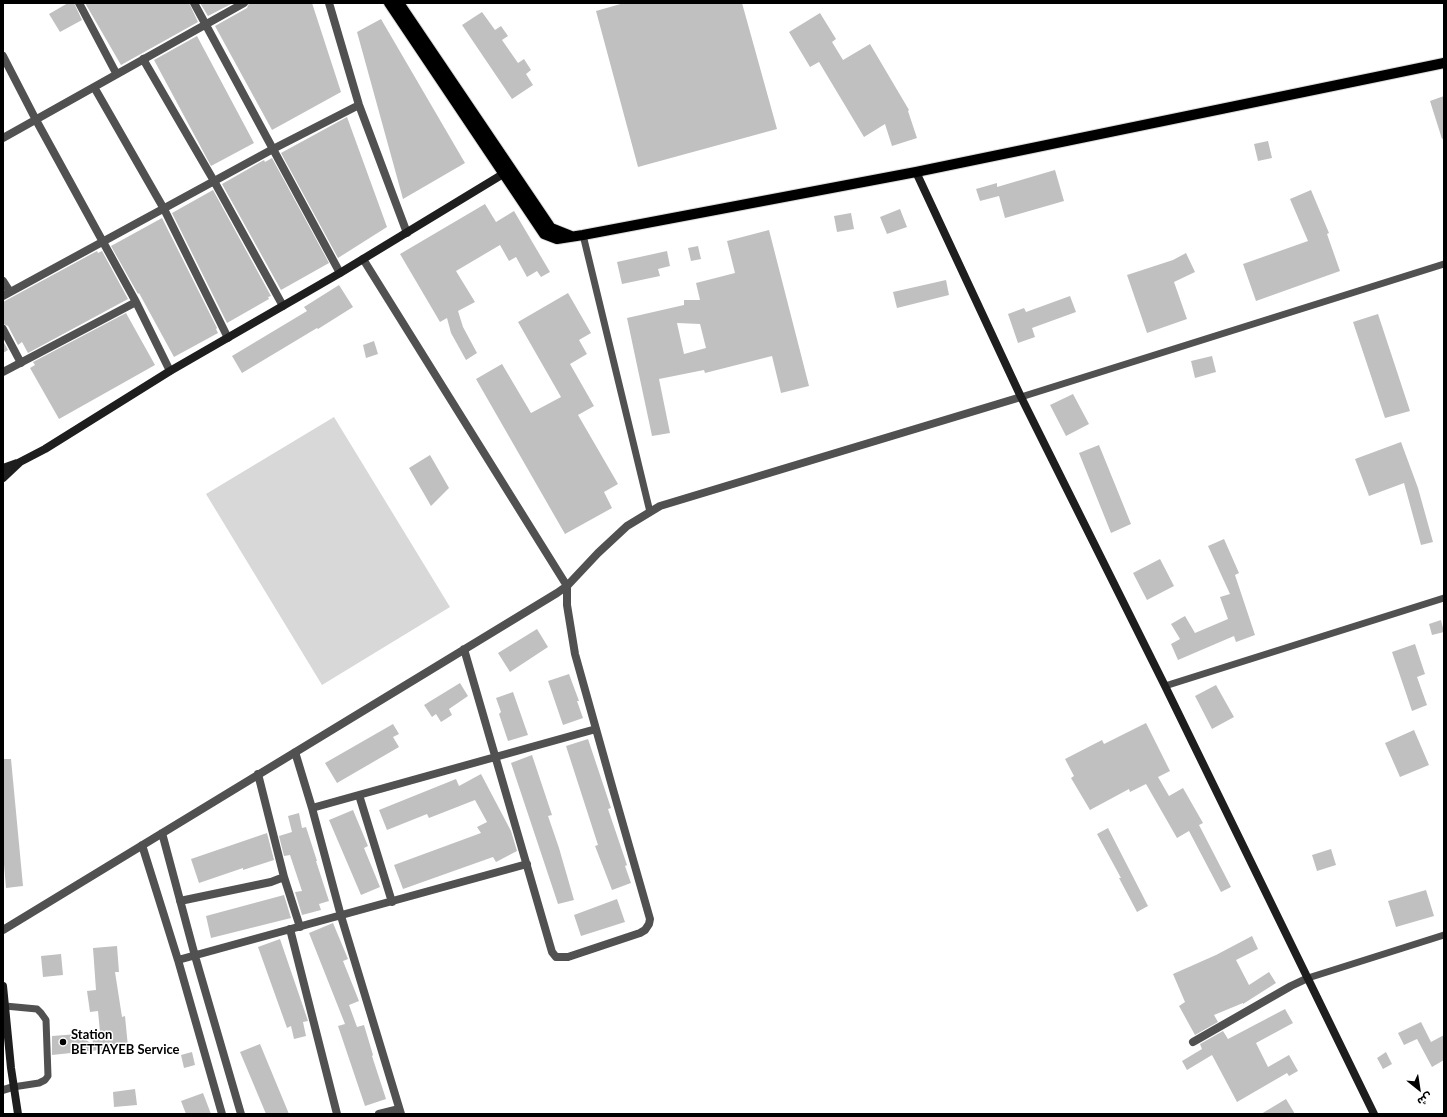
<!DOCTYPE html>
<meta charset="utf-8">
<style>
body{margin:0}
#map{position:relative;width:1447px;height:1117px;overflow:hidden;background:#fff;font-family:Lato,"Noto Sans Arabic",sans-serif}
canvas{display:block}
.frame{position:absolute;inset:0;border:4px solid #000;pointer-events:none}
.north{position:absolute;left:1399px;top:1069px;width:40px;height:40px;-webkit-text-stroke:3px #fff;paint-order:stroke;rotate:150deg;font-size:11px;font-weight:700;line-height:16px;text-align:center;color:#000}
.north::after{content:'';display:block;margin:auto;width:14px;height:18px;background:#000;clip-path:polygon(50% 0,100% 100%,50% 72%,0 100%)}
</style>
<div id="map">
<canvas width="1447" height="1117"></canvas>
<div class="frame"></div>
<div class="north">ش</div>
</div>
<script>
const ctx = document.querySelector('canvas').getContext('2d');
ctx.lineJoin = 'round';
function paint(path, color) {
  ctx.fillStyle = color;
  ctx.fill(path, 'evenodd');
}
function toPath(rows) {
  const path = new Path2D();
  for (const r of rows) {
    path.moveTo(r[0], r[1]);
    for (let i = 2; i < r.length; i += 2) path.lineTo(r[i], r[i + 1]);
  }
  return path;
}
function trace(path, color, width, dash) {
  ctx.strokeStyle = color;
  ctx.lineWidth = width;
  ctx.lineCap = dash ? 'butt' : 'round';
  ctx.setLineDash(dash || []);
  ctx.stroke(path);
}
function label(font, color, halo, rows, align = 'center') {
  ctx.font = font + ' Lato,sans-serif';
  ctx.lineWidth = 3;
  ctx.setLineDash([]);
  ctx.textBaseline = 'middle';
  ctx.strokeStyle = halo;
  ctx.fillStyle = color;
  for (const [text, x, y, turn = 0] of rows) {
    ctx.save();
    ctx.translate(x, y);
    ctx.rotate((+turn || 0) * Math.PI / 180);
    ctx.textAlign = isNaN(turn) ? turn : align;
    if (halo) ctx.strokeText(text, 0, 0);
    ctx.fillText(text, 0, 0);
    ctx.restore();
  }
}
paint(toPath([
 [334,417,450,607,322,685,206,494]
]), '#d8d8d8');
paint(toPath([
 [68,3,74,3,82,20,60,32,49,14],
 [85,3,189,3,198,22,121,65],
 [200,3,233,3,208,16],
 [249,3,312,3,341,92,272,130,215,26,247,8],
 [624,3,742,3,777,129,638,167,596,11],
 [482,12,495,30,501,26,508,36,502,40,518,63,524,59,531,70,526,74,533,85,512,99,462,25],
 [820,13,836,39,832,42,843,60,870,44,909,110,908,111,917,138,892,146,885,124,864,137,819,62,810,67,789,32],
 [381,19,465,163,403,199,357,32],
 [197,36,254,143,211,166,154,60],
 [1444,96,1444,138,1442,139,1430,101],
 [347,117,387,227,338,258,281,153],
 [1268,141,1272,158,1258,161,1254,144],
 [272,158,329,263,281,290,222,184,264,160,265,162],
 [1055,170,1064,201,1005,218,999,196,980,201,976,189,997,183,997,187],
 [213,190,271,296,268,297,269,299,227,323,172,213],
 [1311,190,1329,233,1327,234,1340,271,1256,301,1243,264,1308,241,1290,199],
 [485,204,496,222,514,211,550,272,541,277,537,271,527,277,516,257,509,261,500,245,456,271,475,302,458,311,463,327,477,353,466,360,451,333,447,318,440,322,400,254],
 [900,209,907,227,887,234,880,217],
 [851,213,854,229,837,232,834,216],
 [162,218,217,328,216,329,218,333,174,357,139,293,138,294,111,246],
 [769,230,809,386,781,393,772,356,705,373,704,370,659,379,670,433,652,436,627,318,684,305,684,300,700,300,696,283,735,273,727,241],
 [677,323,700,324,706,348,684,354],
 [698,246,701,259,691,261,688,248],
 [97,251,98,253,102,251,128,299,28,353,22,342,18,345,8,326,3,324,3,302],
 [667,251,670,266,658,269,660,276,622,284,617,262],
 [1186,253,1195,272,1174,282,1187,319,1147,333,1127,275,1173,260],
 [946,280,949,295,897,308,893,292],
 [339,285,353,307,318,329,317,328,242,373,232,356,307,311,304,307],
 [568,293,591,333,579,340,587,354,570,364,594,406,578,415,618,484,604,492,612,508,565,534,476,379,502,364,531,413,561,397,518,322],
 [1070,296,1076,312,1032,328,1035,337,1018,343,1008,314,1024,308,1026,312],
 [126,313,155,365,59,419,30,368,35,365,33,362],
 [1378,314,1410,411,1385,418,1353,322],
 [3,341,8,350,3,353],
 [374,341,378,354,366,358,363,345],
 [1212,356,1216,372,1195,378,1191,361],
 [1073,394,1089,424,1066,436,1050,405],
 [1401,442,1418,488,1433,542,1421,545,1404,483,1369,496,1355,459],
 [1099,445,1131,524,1111,533,1079,453],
 [430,455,449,488,431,506,409,468],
 [1224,539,1239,573,1235,575,1255,635,1236,642,1234,636,1178,660,1171,644,1180,639,1171,624,1185,616,1195,633,1228,619,1220,597,1230,594,1208,546],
 [1160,559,1174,586,1147,600,1133,573],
 [1441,620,1444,632,1432,635,1429,624],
 [537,629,548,647,510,672,498,653],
 [1415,644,1425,674,1417,677,1427,705,1412,711,1392,652],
 [569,674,579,701,577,701,583,718,563,725,548,681],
 [460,683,468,696,449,709,452,715,441,722,436,714,432,717,424,705],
 [1216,685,1234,717,1212,729,1195,696],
 [513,692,528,735,508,741,499,714,501,712,496,698],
 [1146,723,1170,771,1158,777,1169,796,1183,788,1203,823,1199,825,1231,887,1221,892,1189,831,1177,838,1146,784,1130,792,1129,789,1090,810,1071,778,1074,776,1065,759,1102,740,1104,744],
 [393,724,399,734,393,737,399,747,337,783,325,763],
 [1414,730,1429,765,1400,777,1385,743],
 [588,739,611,808,608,809,627,865,625,866,631,883,612,890,595,846,598,845,566,746],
 [532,755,552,815,548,816,559,848,574,900,558,904,511,763],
 [3,759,11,759,23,886,6,888,3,852],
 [481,774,511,831,517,851,496,862,493,857,403,889,394,865,481,833,477,827,487,822,475,800,429,818,427,814,387,830,379,810,456,779,459,786],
 [353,810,368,846,364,848,380,887,361,895,329,820],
 [299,813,302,828,306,827,317,861,316,861,329,901,319,904,321,910,302,915,295,892,302,891,290,855,284,856,279,836,292,832,288,816],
 [1108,828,1148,906,1137,912,1119,878,1121,878,1097,834],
 [267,833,274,860,243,870,243,868,199,883,191,859],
 [1331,849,1336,865,1317,871,1312,855],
 [1426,890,1434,916,1396,927,1388,901],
 [284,895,291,918,211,938,206,916],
 [617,899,625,922,581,936,574,915],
 [333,923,348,959,343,961,359,1001,349,1005,357,1027,364,1025,373,1055,372,1056,386,1099,365,1106,338,1026,345,1024,309,933],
 [1252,936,1258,949,1236,960,1249,985,1269,972,1276,983,1243,1004,1243,1003,1214,1015,1218,1022,1195,1035,1179,1006,1185,1002,1173,974,1216,955],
 [280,939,308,1021,303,1022,306,1036,294,1039,291,1026,287,1028,258,947],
 [117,946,119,972,115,972,122,1017,125,1016,128,1047,52,1055,52,1036,78,1034,93,1045,92,1032,100,1032,98,1011,90,1012,87,991,96,990,93,948],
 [61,954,63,975,43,977,41,956],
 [1285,1009,1293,1023,1256,1043,1268,1067,1289,1055,1298,1071,1289,1076,1287,1073,1237,1102,1212,1055,1187,1070,1182,1061,1202,1049,1200,1044,1223,1031,1228,1039],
 [1421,1022,1431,1042,1444,1035,1444,1060,1432,1067,1417,1039,1404,1045,1398,1033],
 [260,1044,289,1114,266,1114,240,1052],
 [192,1052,195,1065,184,1068,181,1055],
 [1386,1052,1392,1064,1383,1069,1377,1058],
 [135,1089,137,1105,114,1107,113,1092],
 [203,1093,211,1114,186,1114,181,1101],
 [1286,1099,1295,1114,1261,1114]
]), '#c0c0c0');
const primary = toPath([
 [389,3,544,234,557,239,583,235,916,172,1444,63],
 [399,3,551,228,571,236]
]);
trace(primary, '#dbdbdb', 12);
trace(toPath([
 [583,235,650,512],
 [1021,397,1444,264],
 [1165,686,1444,598],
 [1308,978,1444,935],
 [5,1006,37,1009,41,1013,46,1020,48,1076,45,1080,39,1083,13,1087]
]), '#515151', 7);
trace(toPath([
 [79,3,116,73],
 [194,3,340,273],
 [329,3,359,105,407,233],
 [3,56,36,120,136,302,170,371],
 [143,59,214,181,283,306],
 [94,87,164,209,228,338],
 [3,138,244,3],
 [363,259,567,586,567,605,575,654,612,786,650,919,649,924,645,930,640,933,568,957,556,957,552,952,464,649],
 [3,281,10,292],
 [3,296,273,149,359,105],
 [3,329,21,363],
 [3,372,136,302],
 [295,752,312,808,341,916,401,1114],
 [359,795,392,902],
 [312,808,596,729],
 [162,833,195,956,241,1114],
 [142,845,178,960,222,1114],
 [284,877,300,927],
 [180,901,271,882,284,877,258,774],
 [290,929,337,1114],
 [3,930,557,593,567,586,598,553,627,526,660,506,1021,397],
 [178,960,527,864],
 [1193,1042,1291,986,1308,978],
 [3,1090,13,1087],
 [379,1114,399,1109]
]), '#515151', 8);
trace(toPath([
 [916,172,1021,397,1165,686,1374,1114],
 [3,468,17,463],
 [3,478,20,462,45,449,170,371,340,273,508,171],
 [3,986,11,1068,18,1114]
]), '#1e1e1e', 8);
trace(primary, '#000', 10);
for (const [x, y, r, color] of [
 [63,1042,4,"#000"]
]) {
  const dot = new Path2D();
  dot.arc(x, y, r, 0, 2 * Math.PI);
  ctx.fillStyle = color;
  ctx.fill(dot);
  trace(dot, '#fff', 1.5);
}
label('bold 13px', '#000', '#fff', [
 ["Station",71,1035],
 ["BETTAYEB Service",71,1050]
], 'left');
</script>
